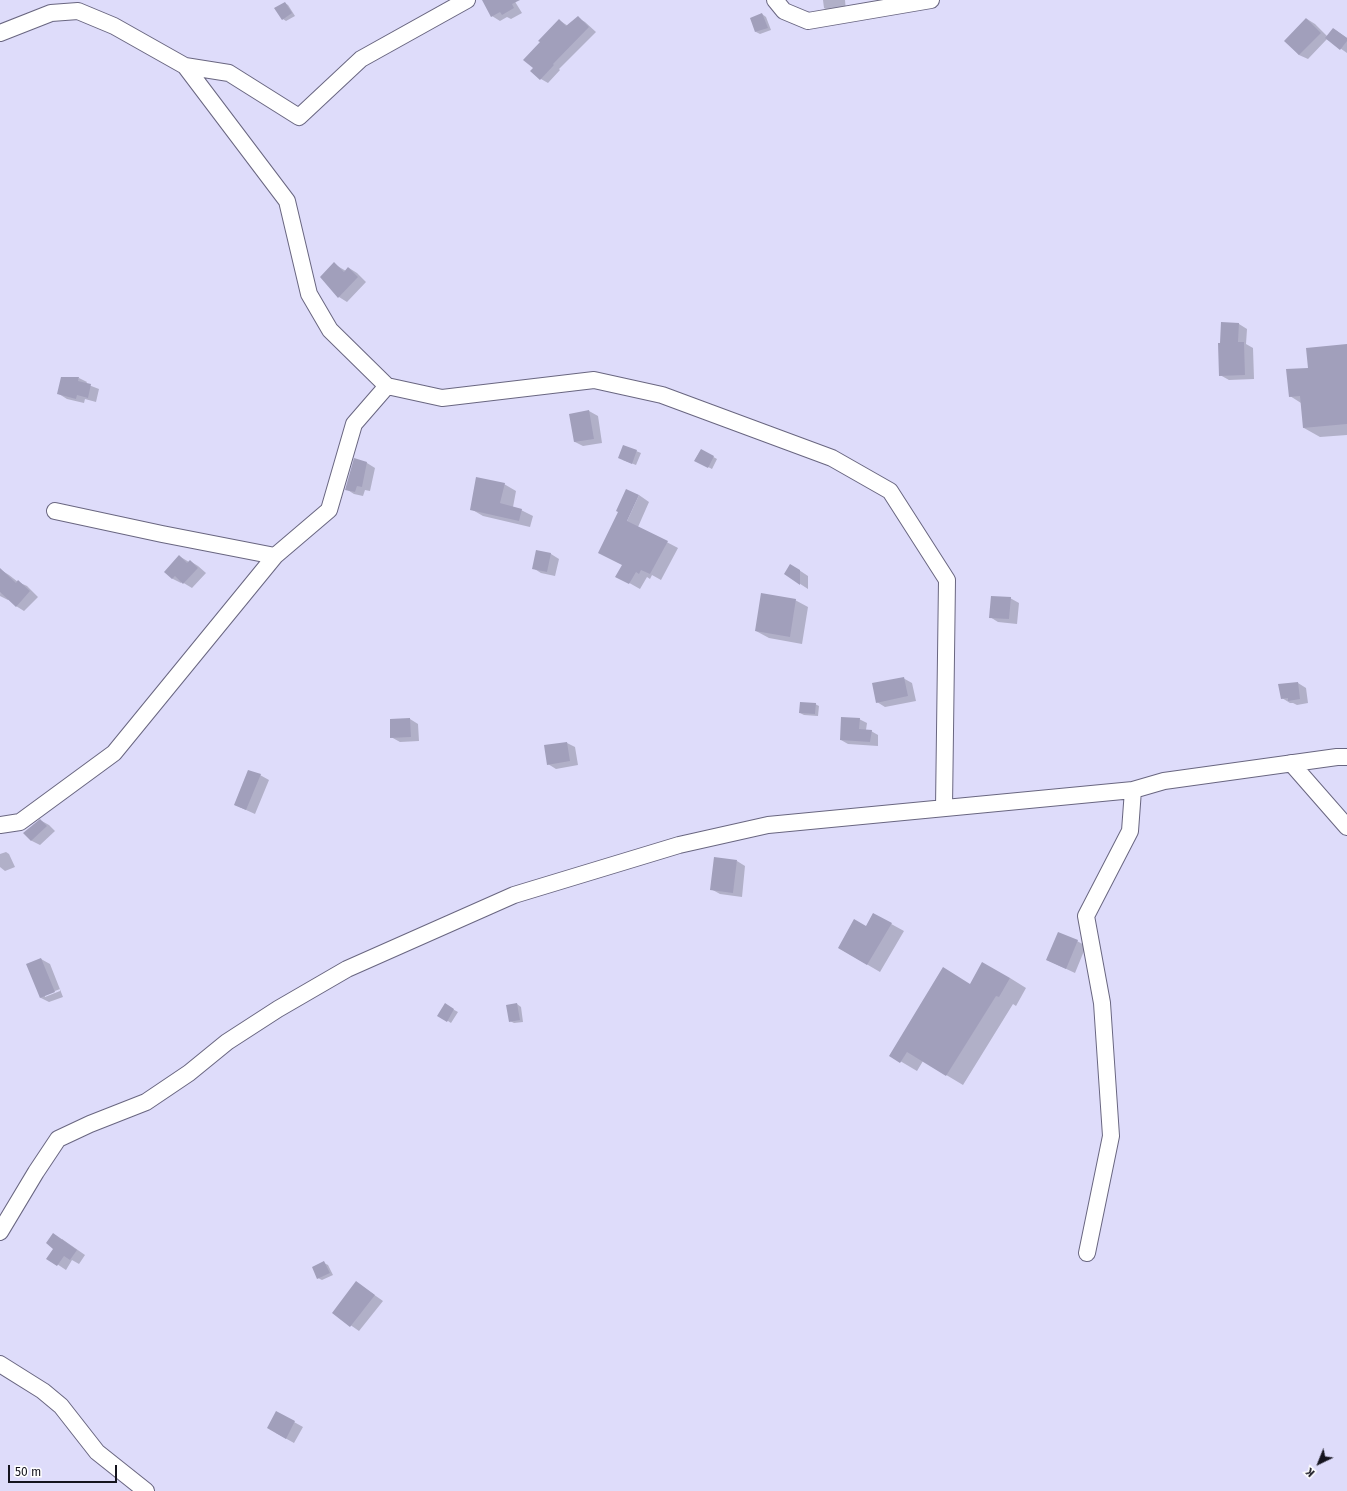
<!DOCTYPE html>
<style>
body{margin:0}
#map{position:relative;width:1347px;height:1491px;overflow:hidden;background:#dedcfa;font-family:"Fira Sans",sans-serif}
canvas{display:block}
.north{position:absolute;left:1299px;top:1443px;width:40px;height:40px;-webkit-text-stroke:3px #fff;paint-order:stroke;rotate:223deg;font-size:11px;font-weight:700;line-height:16px;text-align:center;color:#15141e}
.north::after{content:'';display:block;margin:auto;width:14px;height:18px;background:#15141e;clip-path:polygon(50% 0,100% 100%,50% 72%,0 100%)}
.scale{position:absolute;left:8px;top:1465px;width:109px;height:18px;box-sizing:border-box;border:2px solid #15141e;border-top:0;padding-left:5px;font-size:12px;line-height:14px;white-space:nowrap;color:#15141e;-webkit-text-stroke:3px #fff;paint-order:stroke}
</style>
<div id="map">
<canvas width="1347" height="1491"></canvas>
<div class="north">K</div>
<div class="scale">50 m</div>
</div>
<script>
const ctx = document.querySelector('canvas').getContext('2d');
ctx.lineJoin = 'round';
function paint(path, color) {
  ctx.fillStyle = color;
  ctx.fill(path, 'evenodd');
}
function toPath(rows) {
  const path = new Path2D();
  for (const r of rows) {
    path.moveTo(r[0], r[1]);
    for (let i = 2; i < r.length; i += 2) path.lineTo(r[i], r[i + 1]);
  }
  return path;
}
function trace(path, color, width, dash) {
  ctx.strokeStyle = color;
  ctx.lineWidth = width;
  ctx.lineCap = dash ? 'butt' : 'round';
  ctx.setLineDash(dash || []);
  ctx.stroke(path);
}
paint(toPath([
 [487,0,514,0,522,13,511,19,507,17,500,21,492,16],
 [823,0,845,0,846,11,832,13,824,8],
 [285,3,288,5,295,16,286,21,283,19],
 [762,14,766,17,771,30,760,34,756,32],
 [578,18,585,22,596,32,559,69,560,70,548,83,541,79,534,68,559,20,568,26],
 [1307,19,1315,24,1328,37,1334,29,1347,38,1347,53,1327,39,1308,59,1299,55,1286,41],
 [334,264,346,271,349,268,357,273,366,282,347,302,339,297,321,277],
 [1222,323,1239,324,1247,329,1246,344,1253,348,1254,379,1229,380,1220,375],
 [1347,345,1347,435,1320,437,1304,428,1301,403,1290,396,1309,368],
 [79,378,87,382,86,384,99,389,96,402,85,399,84,403,67,399,59,394],
 [589,411,598,416,602,443,583,446,575,442,570,415],
 [624,446,641,453,636,465,623,460],
 [701,450,717,459,712,469,695,460],
 [355,459,367,463,375,468,370,491,365,490,363,496,354,494,346,489],
 [504,484,516,491,513,507,521,510,533,516,530,527,483,516,471,509],
 [639,495,649,502,638,527,678,548,661,580,652,575,650,579,647,577,640,589,617,576,623,565,610,558],
 [537,551,551,554,559,559,555,576,541,573,533,568],
 [179,556,189,562,190,561,198,566,206,573,192,588,182,582,181,583,173,579,165,572],
 [1,570,9,575,18,582,27,586,38,597,24,611,16,606,9,599,8,600,0,596],
 [799,570,808,576,808,589,785,574],
 [1010,598,1019,603,1017,624,998,622,990,617],
 [795,600,808,607,802,644,769,638,756,631],
 [903,678,912,683,916,701,885,707,877,702],
 [1298,683,1306,688,1308,703,1297,705,1293,703,1290,703,1282,698],
 [815,704,819,706,818,716,804,715,800,713],
 [410,719,418,724,419,741,400,742,391,737,391,720],
 [859,719,867,723,866,730,871,731,878,735,878,746,848,744,841,740],
 [567,743,575,747,578,765,556,769,548,764],
 [260,775,269,780,255,814,235,805],
 [40,820,49,825,55,831,40,845,32,841,24,833],
 [6,852,9,854,15,867,5,871,0,867,0,854],
 [737,861,745,866,742,897,720,894,711,889],
 [873,914,904,931,880,972,839,948,866,927],
 [1077,941,1086,946,1075,973,1047,960],
 [41,959,50,964,63,997,49,1002,41,998],
 [60,989,60,991,45,997,45,995],
 [1010,978,1026,988,1016,1006,1013,1004,963,1085,923,1061,917,1071,890,1055,971,985],
 [517,1004,521,1007,523,1022,514,1023,510,1021],
 [445,1005,458,1012,451,1023,439,1015],
 [62,1239,85,1255,79,1264,72,1260,66,1270,48,1258],
 [324,1263,328,1265,333,1275,322,1280,318,1278],
 [356,1282,383,1301,359,1331,333,1313],
 [276,1412,303,1427,294,1443,276,1433]
]), '#0003');
paint(toPath([
 [482,0,520,0,512,4,514,8,502,15,500,12,491,17],
 [285,2,292,13,282,20,274,8],
 [762,13,768,28,755,32,750,18],
 [578,16,589,27,553,64,554,65,540,80,530,71,533,68,523,60,540,42,538,41,559,19,566,26],
 [1306,18,1321,33,1299,55,1284,41],
 [1333,28,1347,38,1347,41,1340,50,1325,38],
 [334,262,344,272,348,267,358,277,338,298,320,277],
 [1221,322,1239,323,1238,342,1244,342,1245,375,1219,376,1218,343,1220,343],
 [1347,344,1347,424,1303,428,1300,396,1289,397,1286,369,1308,368,1306,348],
 [61,377,79,377,78,381,91,384,88,398,77,395,76,399,57,394],
 [589,410,594,439,574,442,569,414],
 [623,445,637,450,632,464,618,458],
 [701,449,714,456,708,468,694,461],
 [354,458,367,462,362,487,357,486,355,492,345,490],
 [476,477,505,483,500,503,522,509,519,521,470,510],
 [626,489,639,495,627,521,668,541,650,574,641,570,639,574,636,572,629,584,615,577,622,565,598,553,618,512,616,511],
 [536,550,551,553,547,572,532,569],
 [179,555,187,563,190,560,198,568,183,584,175,576,172,579,164,572],
 [790,564,800,570,800,585,784,574],
 [0,568,16,583,18,580,30,591,16,607,0,592],
 [761,593,796,599,790,637,755,631],
 [991,596,1011,597,1009,619,989,618],
 [904,677,908,696,876,703,872,683],
 [1298,682,1300,699,1288,701,1288,698,1281,699,1278,684],
 [800,702,816,703,815,714,799,713],
 [841,717,860,718,859,729,872,730,870,742,840,740],
 [410,718,411,737,390,738,390,719],
 [567,742,570,761,547,765,544,745],
 [248,770,261,774,246,810,234,805],
 [40,819,47,826,31,841,23,833],
 [714,857,737,860,733,893,710,890],
 [873,913,892,923,867,965,838,948,854,919,866,926],
 [1058,932,1078,940,1066,969,1046,960],
 [41,958,55,992,40,998,26,964],
 [982,962,1010,978,999,997,996,996,946,1076,907,1052,900,1063,889,1056,943,967,970,984],
 [445,1003,454,1009,447,1022,437,1016],
 [517,1003,520,1020,509,1022,506,1005],
 [53,1233,77,1250,70,1260,64,1256,57,1266,46,1259,53,1249,46,1243],
 [324,1261,330,1273,317,1279,312,1267],
 [356,1281,375,1295,350,1327,332,1313],
 [276,1411,295,1421,286,1439,267,1428]
]), '#a19fbb');
const minor = toPath([
 [467,0,361,59,299,117,229,73,185,66,287,201,309,294,330,330,387,386,442,398,594,380,662,395,832,458,890,491,947,580,944,807],
 [775,0,784,11,808,21,931,0],
 [0,33,51,13,78,11,114,26,185,66],
 [55,511,162,534,275,556],
 [1291,763,1347,827],
 [0,825,20,822,114,753,275,556,329,510,354,424,387,386],
 [0,1232,36,1172,58,1139,90,1124,146,1102,189,1073,227,1042,278,1009,347,969,514,895,679,845,768,825,1133,790,1164,781,1337,757,1347,757],
 [1087,1253,1111,1136,1102,1003,1086,916,1130,831,1133,790],
 [0,1364,43,1391,61,1406,97,1452,146,1491]
]);
trace(minor, '#696680', 18);
trace(minor, '#fff', 16);
</script>
